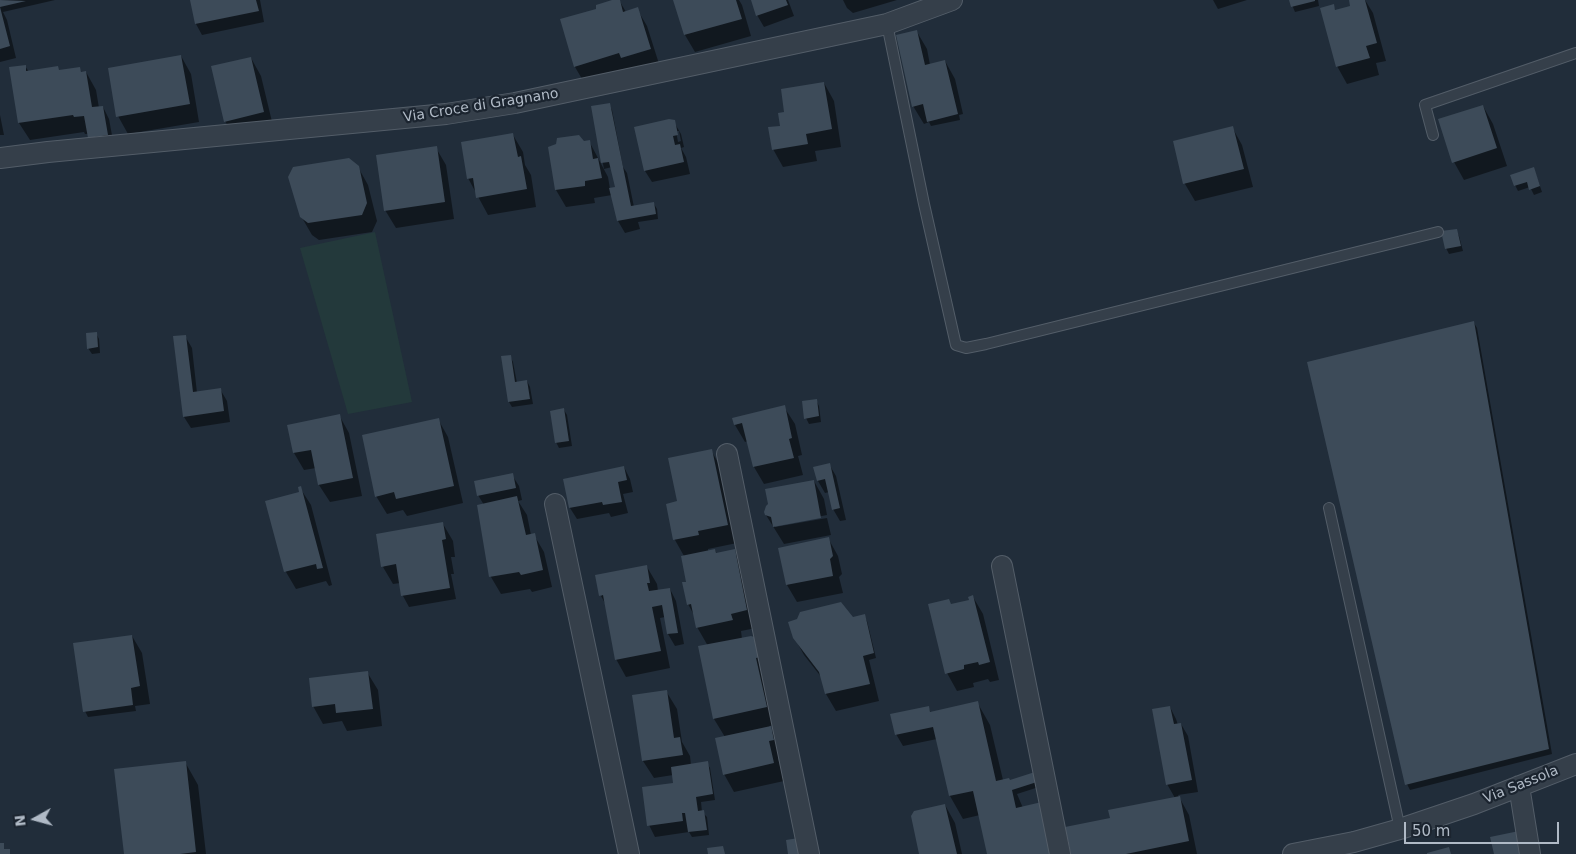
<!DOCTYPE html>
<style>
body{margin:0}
#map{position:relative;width:1576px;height:854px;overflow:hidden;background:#212d3a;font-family:"DejaVu Sans",sans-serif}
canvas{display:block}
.north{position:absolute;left:10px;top:794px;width:50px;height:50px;-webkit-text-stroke:4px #1b242f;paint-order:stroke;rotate:263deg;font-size:14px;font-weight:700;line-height:20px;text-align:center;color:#b0bac6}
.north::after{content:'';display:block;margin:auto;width:18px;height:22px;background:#b0bac6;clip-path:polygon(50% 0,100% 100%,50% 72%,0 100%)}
.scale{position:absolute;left:1404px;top:822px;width:155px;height:22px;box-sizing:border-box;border:2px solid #b0bac6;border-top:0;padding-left:6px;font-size:15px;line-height:18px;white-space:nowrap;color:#b0bac6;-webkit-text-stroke:4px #1b242f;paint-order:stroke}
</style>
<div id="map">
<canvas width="1576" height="854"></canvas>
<div class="north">N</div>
<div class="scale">50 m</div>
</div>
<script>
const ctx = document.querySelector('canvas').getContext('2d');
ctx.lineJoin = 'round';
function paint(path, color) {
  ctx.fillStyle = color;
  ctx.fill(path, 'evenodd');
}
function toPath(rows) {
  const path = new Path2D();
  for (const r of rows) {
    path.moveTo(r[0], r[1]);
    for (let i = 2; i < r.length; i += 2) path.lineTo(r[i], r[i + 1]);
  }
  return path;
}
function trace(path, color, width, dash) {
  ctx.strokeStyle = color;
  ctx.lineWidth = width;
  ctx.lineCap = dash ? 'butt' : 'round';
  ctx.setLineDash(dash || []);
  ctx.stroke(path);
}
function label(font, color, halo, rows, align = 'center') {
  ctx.font = font + ' "DejaVu Sans",sans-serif';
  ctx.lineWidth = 4.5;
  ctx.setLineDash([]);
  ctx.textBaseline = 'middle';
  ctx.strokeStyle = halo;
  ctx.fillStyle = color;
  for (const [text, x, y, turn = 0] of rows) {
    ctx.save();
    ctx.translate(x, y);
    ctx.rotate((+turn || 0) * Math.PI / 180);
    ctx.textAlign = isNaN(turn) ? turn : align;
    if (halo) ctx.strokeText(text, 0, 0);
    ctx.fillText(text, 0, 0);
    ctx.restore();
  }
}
paint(toPath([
 [375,232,412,402,348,414,300,248]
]), '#23393b');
paint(toPath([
 [0,0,55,0,3,12,7,20,16,58,0,62],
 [191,0,260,0,264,22,202,35,196,24],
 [616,0,619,0,626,12,637,9,647,26,660,67,585,84,575,67,597,10],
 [675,0,739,0,742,5,751,36,695,52,685,35],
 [752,0,788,0,794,16,764,27,757,15],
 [843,0,897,0,853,13,847,8],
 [1213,0,1247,0,1218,9],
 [1290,0,1318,0,1319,6,1295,12],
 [1350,0,1365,0,1373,13,1386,61,1376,63,1379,75,1347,84,1337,66,1333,6,1336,11,1352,7],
 [917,32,927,49,930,65,945,61,955,79,963,114,959,115,960,120,931,126,929,122,924,124,913,106],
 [181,56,191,74,199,122,128,134,118,116],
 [251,58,261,76,274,130,235,139,225,121],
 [25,66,29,72,59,71,79,68,82,73,86,72,96,90,99,108,103,107,109,119,114,146,96,149,89,134,85,134,84,132,30,140,19,123,10,68],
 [824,83,834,101,841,147,815,151,817,161,783,167,773,149,786,113],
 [609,104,612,110,623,167,627,173,634,207,654,204,657,209,658,219,638,222,640,229,625,233,618,221,612,195,594,198,595,203,566,207,556,190,583,142,589,141,608,177,610,189,617,188,612,167,604,169,592,107],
 [1483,106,1493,124,1507,166,1464,180,1454,162],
 [0,115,4,135,0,135],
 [674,122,681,134,684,147,681,148,686,157,690,174,652,182,645,171],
 [676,131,679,131,681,141,678,142],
 [1232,127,1242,145,1253,187,1195,201,1185,184,1174,142],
 [513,135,523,152,525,165,531,175,536,207,488,215,468,178],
 [436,148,446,165,454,219,396,228,385,210],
 [358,167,368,185,377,221,372,232,319,240,312,235,301,216],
 [1534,169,1542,192,1534,195,1530,187,1518,191,1515,185],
 [1456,230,1459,236,1463,251,1449,254,1446,248],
 [1474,323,1477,328,1552,754,1410,790,1407,784],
 [96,333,99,339,100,353,92,354,88,348],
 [185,336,192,348,197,393,220,389,227,401,230,422,191,428,184,417],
 [510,356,513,362,517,383,527,381,530,387,533,404,512,407,509,402],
 [816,400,819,406,821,422,809,424,806,418],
 [784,407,795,424,802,455,798,456,803,475,764,484,754,467,748,441,745,442,735,425],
 [564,410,567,415,572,446,559,448,556,442],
 [339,415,349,433,362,496,330,502,319,485,316,468,304,470,294,453,289,426],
 [438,419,448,437,463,503,407,516,403,510,387,514,376,496],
 [711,450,721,468,737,543,708,549,708,551,715,550,717,554,734,551,744,568,756,628,741,631,742,639,760,640,776,725,769,726,780,745,783,757,778,758,784,781,734,792,724,774,725,737,714,719,708,646,697,627,695,617,688,604,684,556,675,540,667,505,678,502],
 [829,464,836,476,846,520,840,521,833,509,829,492,825,493,818,481,815,468],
 [624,467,630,479,633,492,623,494,628,513,611,517,609,513,577,519,570,508,564,480],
 [512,475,519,486,522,500,518,501,527,515,531,535,534,535,544,552,552,587,532,592,530,589,501,594,491,577,478,506,484,505,478,495],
 [814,481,824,499,827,515,775,525,775,527,827,518,831,535,784,544,766,515],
 [300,488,311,505,332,585,329,586,326,581,296,589,286,572],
 [443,524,453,541,455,557,451,557,454,574,451,574,456,599,409,607,403,596,400,583,393,584,383,567],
 [828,538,838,556,842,574,839,577,843,593,797,602,787,585],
 [647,567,657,584,658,591,670,589,676,601,684,644,675,646,668,634,665,617,660,618,670,668,626,677,616,659,606,605,601,596],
 [973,597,983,614,999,680,990,682,988,679,973,683,974,687,957,691,947,673,952,605,970,601],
 [864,615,867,621,876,658,869,660,879,701,836,711,826,694,822,678,804,655,794,637],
 [132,636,142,653,150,704,135,706,136,711,88,717,85,711],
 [367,672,378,690,382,726,347,731,342,721,323,724,313,706],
 [666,691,677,709,682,742,690,756,691,765,707,763,710,768,715,800,701,802,702,812,707,817,709,835,692,837,689,832,655,837,649,825,674,784,673,775,654,778,643,761],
 [977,702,990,725,1003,780,1010,781,1038,773,1042,786,1017,794,1023,808,989,854,980,815,963,819,950,796,937,739,903,746,896,734,928,707,931,713],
 [1170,707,1176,719,1178,725,1181,724,1188,736,1198,792,1178,795,1189,815,1197,854,1072,854,1111,819,1175,798,1167,784],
 [185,762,198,785,206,854,126,854],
 [945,805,955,823,962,854,920,854]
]), '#0007');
paint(toPath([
 [0,0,26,1,0,7,10,46,0,49],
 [190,0,256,0,259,11,195,24],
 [612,0,620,0,623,12,638,7,651,49,621,58,619,53,574,67,560,19,596,9,596,5],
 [673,0,736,0,742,19,684,35],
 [751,0,786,0,788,5,756,16],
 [1289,0,1315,0,1315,1,1291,7],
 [1349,0,1365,0,1377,43,1366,46,1370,58,1336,67,1320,8,1334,4,1335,10,1350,6],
 [917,30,925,65,945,60,958,114,927,122,923,104,912,107,896,35],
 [181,55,190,104,116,117,108,68],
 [251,57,264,112,224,122,211,66],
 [26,65,26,71,58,66,59,70,80,67,81,72,86,71,92,107,103,106,108,135,88,138,84,116,74,117,73,115,18,123,9,67],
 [824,82,832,129,806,134,808,144,772,150,768,127,780,126,778,113,784,112,781,89],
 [610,103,631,206,654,202,656,214,617,221,609,188,615,187,609,162,601,163,591,106],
 [1483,105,1497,148,1452,163,1438,119],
 [669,119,675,120,678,135,673,136,675,145,680,144,684,162,644,171,634,127],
 [1233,126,1244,169,1183,184,1173,141],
 [513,133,518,157,521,156,527,189,476,198,473,178,467,179,461,142],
 [579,135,584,141,590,140,593,159,598,158,602,178,585,181,585,186,555,190,548,147,556,144,557,138],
 [437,146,445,202,384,211,376,155],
 [349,158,359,166,367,203,362,215,308,223,300,217,288,177,293,167],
 [1534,167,1540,186,1529,190,1527,182,1514,186,1510,175],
 [1457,229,1461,246,1445,249,1441,231],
 [1474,321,1549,749,1405,785,1307,362],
 [97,332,98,347,87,349,86,333],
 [186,335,193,392,221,388,224,411,183,417,173,336],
 [511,355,515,382,527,380,530,399,508,402,501,356],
 [817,399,819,416,804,419,802,401],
 [785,405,792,438,789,439,794,458,753,467,742,423,734,425,732,418],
 [564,408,569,441,555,443,550,411],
 [340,414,353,478,318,485,311,450,293,453,287,425],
 [439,418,454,486,396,499,394,492,375,497,362,435],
 [712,449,728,525,698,531,699,535,673,540,666,504,677,501,668,458],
 [830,463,840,508,832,510,825,479,817,481,813,467],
 [624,466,627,480,618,482,622,502,603,505,602,502,569,508,563,479],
 [513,473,516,488,477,496,474,481],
 [814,480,821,518,773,527,771,517,765,515,764,512,766,506,768,504,765,489],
 [301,486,323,568,317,569,316,564,284,572,265,501,299,492,298,487],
 [517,496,526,535,535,533,543,570,521,575,519,572,489,577,477,505],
 [443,522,446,539,442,540,450,588,401,596,396,564,381,567,376,534],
 [829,537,833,556,830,559,833,576,786,585,778,548],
 [715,549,716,553,735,549,747,610,731,614,733,620,696,628,691,604,687,605,682,582,686,582,681,556],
 [647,565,650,583,647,583,649,591,670,588,678,633,667,634,662,605,652,607,661,651,615,660,603,595,599,596,595,575],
 [973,595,990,662,979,665,978,662,964,665,964,669,945,674,928,604,949,599,951,604,969,600,968,597],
 [841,602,853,617,865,614,874,653,863,656,870,684,825,694,819,672,793,638,788,622,797,619,800,612],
 [132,635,140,686,131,688,133,705,83,712,73,643],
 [751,636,761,639,764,656,756,658,767,707,713,719,698,646],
 [368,671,373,709,336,713,335,704,312,707,309,678],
 [667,690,674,738,680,737,683,755,642,761,632,695],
 [978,701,996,781,1009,778,1010,780,1038,771,1040,781,1012,790,1016,808,1046,801,1058,854,987,854,973,791,949,796,933,727,895,735,890,714,929,706,930,712],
 [1170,706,1174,724,1181,723,1192,780,1166,785,1152,709],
 [771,726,774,740,769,741,774,763,723,775,715,738],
 [186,761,196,852,180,854,124,854,114,769],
 [708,761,713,794,696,797,698,811,704,810,707,830,688,832,685,813,682,813,683,821,647,826,642,787,673,783,671,767],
 [1180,796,1189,841,1126,854,1071,854,1065,827,1110,818,1108,810],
 [945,804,957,854,919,854,911,816,914,811],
 [1519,831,1525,854,1494,854,1490,837],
 [805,837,808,854,788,854,786,840],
 [0,843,4,843,4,849,10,849,10,854,0,854],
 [723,846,725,854,708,854,707,848],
 [1449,847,1451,854,1427,854,1427,853]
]), '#3d4b59');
const service = toPath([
 [887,24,924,204,956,345,966,348,986,344,1438,232],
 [1433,135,1425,105,1576,53],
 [1329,508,1400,829]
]);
const minor = toPath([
 [0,158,48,152,446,114,515,103,887,24,952,0],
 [727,454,809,854],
 [555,504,629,854],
 [1002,566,1060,854],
 [1519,786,1530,854],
 [1293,854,1354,842,1400,829,1474,804,1576,764]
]);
trace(service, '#535d68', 12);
trace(minor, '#535d68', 22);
trace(service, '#353f4a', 10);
trace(minor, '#353f4a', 20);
label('14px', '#b0bac6', '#1b242f', [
 ["Via Croce di Gragnano",481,106,-9],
 ["Via Sassola",1521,785,-22]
]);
</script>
